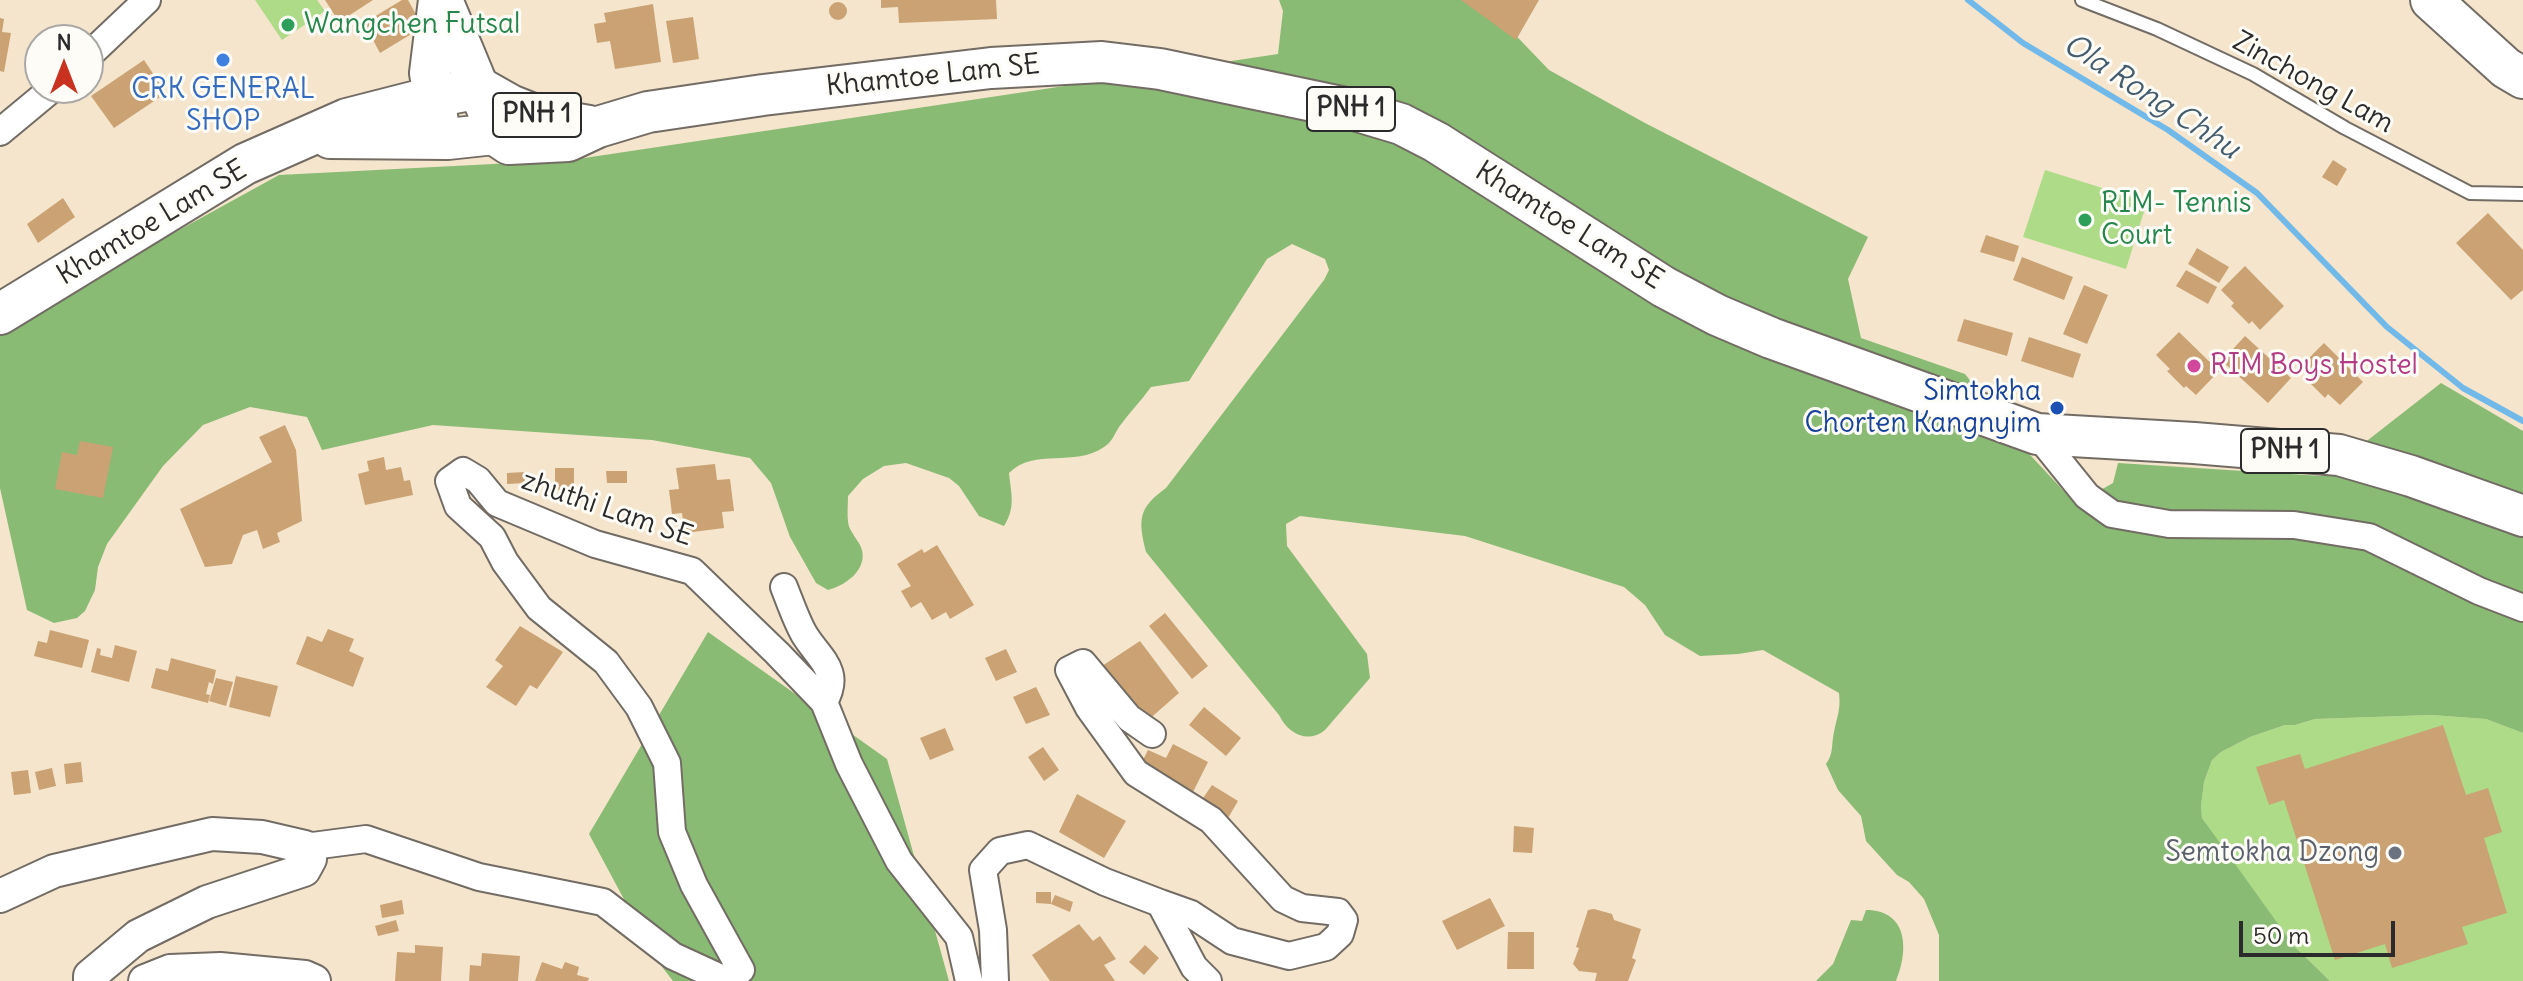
<!DOCTYPE html>
<style>
body{margin:0}
#map{position:relative;width:2523px;height:981px;overflow:hidden;background:#f5e5cd;font-family:Delius,sans-serif}
canvas{display:block}
.north{position:absolute;left:24px;top:24px;width:80px;height:80px;box-sizing:border-box;background:#fdfcf7;border:2px solid #a9a8a5;border-radius:50%;rotate:0deg;font-size:22px;font-weight:700;line-height:32px;text-align:center;color:#2b2b2b}
.north::after{content:'';display:block;margin:auto;width:28px;height:36px;background:#c8321e;clip-path:polygon(50% 0,100% 100%,50% 72%,0 100%)}
.scale{position:absolute;left:2239px;top:921px;width:156px;height:36px;box-sizing:border-box;border:4px solid #2b2b2b;border-top:0;padding-left:10px;font-size:24px;line-height:28px;white-space:nowrap;color:#2b2b2b;-webkit-text-stroke:6px #fdfcf7;paint-order:stroke}
</style>
<div id="map">
<canvas width="2523" height="981"></canvas>
<div class="north">N</div>
<div class="scale">50 m</div>
</div>
<script>
const c = document.querySelector('canvas').getContext('2d');
c.lineJoin = 'round';
function paint(path, color) { c.fillStyle = color; c.fill(path, 'evenodd'); }
function trace(path, color, width, dash) { c.strokeStyle = color; c.lineWidth = width; c.lineCap = dash ? 'butt' : 'round'; c.setLineDash(dash || []); c.stroke(path); }
function label(font, color, halo, rows, align = 'center') {
  c.font = font + ' Delius,sans-serif'; c.lineWidth = 6; c.setLineDash([]); c.textBaseline = 'middle'; c.strokeStyle = halo; c.fillStyle = color; for (const [text, x, y, turn = 0] of rows) {
    c.save(); c.translate(x, y); c.rotate((+turn || 0) * Math.PI / 180); c.textAlign = isNaN(turn) ? turn : align; if (halo) c.strokeText(text, 0, 0); c.fillText(text, 0, 0); c.restore();
  }
}
paint(new Path2D(`
 M255 0H317L325 11 282 40Z
 M2045 170 2147 202 2126 269 2023 237Z
 M2431 715 2486 719 2523 733V981H2330L2294 946 2216 839 2202 818 2201 806 2204 782 2212 760 2221 752 2250 737 2285 725H2295L2315 719Z`), '#addb88');
paint(new Path2D(`
 M1279 0H1499L1501 20 1549 70 1645 123 1868 237 1848 279 1861 338 1965 374 2018 442 2076 504 2113 483 2118 463 2322 476 2441 383 2523 431V733L2486 719 2431 715 2315 719 2295 725H2285L2250 737 2221 752 2212 760 2204 782 2201 806 2202 818 2294 946 2330 981H1939V935L1924 899 1909 882 1897 875 1866 841 1861 816 1838 790 1826 764C1834 753 1831 745 1834 732 1837 716 1841 710 1839 693L1763 650 1738 654 1700 656 1665 635 1645 605 1624 587 1465 536 1300 516 1286 524 1287 546 1367 654 1370 678 1325 730C1308 744 1288 734 1279 715L1146 552C1138 520 1138 508 1166 488L1324 280 1329 270 1325 259 1292 244 1267 259 1189 381 1151 387C1141 401 1129 413 1119 427 1114 435 1112 442 1104 447 1074 468 1035 447 1009 473 1011 494 1016 507 1004 526L979 516 959 486 949 478 906 463 884 466 863 479 848 496C848 505 847 514 848 522 849 532 859 540 862 550 867 571 844 586 828 590L816 583 790 537 771 483 750 458 652 440 433 425 322 450 307 417 250 407 203 425 163 466 107 544 98 567 95 590 85 611 77 618 54 623 27 610 0 488V323L32 311 279 175 571 160 1278 54 1283 11Z
 M708 632 887 759 949 981H673L656 959 589 834Z
 M1866 910C1908 910 1909 950 1896 981H1816L1833 964 1851 920 1862 921Z`), '#8abb74');
trace(new Path2D(`
 M1968 0 2023 43 2168 130 2257 193 2387 327 2463 388 2523 421`), '#71b9e9', 6);
paint(new Path2D(`
 M325 0H373L339 22Z
 M402 0H408L423 27 380 53 364 23Z
 M881 0H996L997 19 899 23 898 7 881 8Z
 M1461 0H1539L1516 40Z
 M829 11a9 9 0 1 1 18 0a9 9 0 1 1-18 0Z
 M653 4 661 62 615 69 610 41 597 43 594 24 606 22 604 13Z
 M693 17 699 59 673 63 666 21Z
 M0 18 4 19 2 32 11 33 4 72 0 71Z
 M144 60 166 93 114 128 91 96Z
 M2333 160 2347 169 2337 186 2322 177Z
 M63 198 75 217 38 243 27 224Z
 M2488 213 2523 250V290L2511 300 2456 243Z
 M1986 235 2019 246 2014 262 1980 252Z
 M2197 248 2229 267 2219 283 2188 264Z
 M2022 257 2073 277 2064 300 2013 280Z
 M2245 266 2284 306 2260 330 2252 321 2249 324 2231 306 2234 303 2221 290Z
 M2186 270 2217 287 2208 304 2176 286Z
 M2084 285 2108 295 2087 344 2063 334Z
 M1964 319 2013 333 2007 356 1957 341Z
 M2179 332 2219 371 2196 395 2186 386 2184 388 2167 371 2170 369 2156 355Z
 M2245 336 2291 378 2268 403 2222 361Z
 M2029 337 2081 354 2073 378 2021 361Z
 M2324 343 2363 382 2340 405 2328 394 2325 398 2306 379 2309 376 2300 367Z
 M285 425 296 450 302 521 277 533 280 542 263 549 257 530 243 535 232 564 205 567 180 509 272 462 259 437Z
 M80 441 113 447 103 498 55 489 62 452 77 455Z
 M384 457 386 470 401 467 404 481 410 480 413 495 365 505 358 474 369 471 367 461Z
 M715 464 717 480 730 479 734 511 722 512 724 528 685 533 682 513 672 514 669 490 679 489 676 468Z
 M555 468H574V489L555 490Z
 M606 471H627V483H607Z
 M525 472V483L507 484V473Z
 M937 545 974 605 950 619 946 612 932 620 921 602 911 608 901 591 911 586 897 564 922 549 924 553Z
 M1165 613 1208 666 1192 679 1149 626Z
 M520 626 563 652 537 689 530 685 516 706 486 687 503 666 495 660Z
 M328 629 354 639 349 651 364 658 353 687 296 664 307 636 322 642Z
 M50 630 89 640 82 668 34 656 38 641 47 643Z
 M1140 641 1179 693 1146 722 1102 666Z
 M115 645 137 651 129 682 91 672 97 648 101 649 100 655 112 658Z
 M1006 649 1017 672 996 681 985 658Z
 M171 658 216 670 213 684 209 682 206 694 210 695 208 703 151 688 156 668 168 671Z
 M236 676 278 686 270 717 229 707Z
 M216 678 233 682 226 706 209 701Z
 M1036 687 1050 715 1026 724 1013 697Z
 M1204 707 1241 738 1226 756 1189 725Z
 M2443 725 2466 795 2488 788 2502 832 2484 838 2507 913 2462 927 2468 944 2392 968 2385 944 2335 960 2284 800 2269 805 2256 767 2300 754 2305 769Z
 M945 728 954 750 930 760 920 738Z
 M1173 744 1208 762 1192 794 1139 768 1148 750 1166 758Z
 M1043 747 1059 770 1044 781 1028 757Z
 M81 762 83 782 66 784 64 764Z
 M52 768 56 786 39 790 35 772Z
 M28 770 31 793 14 795 11 772Z
 M1212 785 1238 801 1228 818 1201 801Z
 M1077 794 1126 821 1104 858 1059 832Z
 M1514 826 1534 828 1532 853 1513 852Z
 M1036 892H1051V904L1055 895 1073 902 1070 912 1051 904 1036 903Z
 M1490 898 1505 926 1457 950 1442 921Z
 M402 900 404 914 382 918 380 905Z
 M1594 909 1612 914 1614 920 1641 929 1632 958 1636 960 1628 981H1595L1597 973 1579 971 1573 964 1579 948 1576 947 1588 910Z
 M396 920 399 931 378 936 375 926Z
 M1079 924 1093 941 1100 936 1116 959 1104 965 1115 981H1050L1032 955Z
 M1508 932H1534V969H1507Z
 M415 945 443 947 441 981H395L397 952 415 953Z
 M1145 945 1159 958 1144 975 1129 962Z
 M482 953 520 956 518 981H469L470 965 481 966Z
 M542 962 562 969 565 962 579 967 577 975 589 978 588 981H535Z`), '#caa273');
const service = new Path2D(`
 M2082 0 2157 29 2253 74 2345 128 2470 193 2523 194`);
const minor = new Path2D(`
 M88 56 147 0
 M0 132 53 88
 M2037 434 2087 496 2112 514 2169 524 2294 525 2369 537 2479 591 2523 608
 M784 587C790 602 796 620 804 634 819 659 842 670 824 702
 M1152 734 1129 718 1083 663 1069 670 1089 708 1136 773 1211 820 1283 899 1302 908 1338 912 1344 920 1340 934 1326 947 1289 956 1232 941 1191 914 1160 903
 M305 847 366 839 479 877 603 902 673 956 723 979 741 970 694 885 672 832 667 763 639 707 606 662 539 608 505 562 492 537 458 506 449 481 463 471 478 480 497 503 595 544 692 571 777 653 824 702 849 764 899 861 959 937 969 981
 M995 981 993 930 983 870 1000 851 1028 845 1105 882 1160 903 1194 967 1208 981`);
const tertiary = new Path2D(`
 M0 896 54 871 212 834 262 837 305 847 310 859 304 870 207 902 138 936 90 976V981
 M145 981 170 971 220 969 305 977 314 981`);
const primary = new Path2D(`
 M442 0 488 111
 M2431 0 2506 68 2523 78
 M438 122 430 73 439 0
 M494 134 509 144 568 141 598 127 648 112 763 95 991 68 1102 62 1160 69 1351 109 1401 124 1436 142 1664 287 1717 315 1771 338 2037 434 2194 443 2339 455 2411 476 2523 516
 M330 138 448 139 494 134
 M0 314 245 164 347 119 433 97 480 88 510 105 543 118 589 126`);
trace(service, '#726c64', 16);
trace(minor, '#726c64', 30);
trace(tertiary, '#726c64', 36);
trace(primary, '#726c64', 44);
trace(service, '#fff', 12);
trace(minor, '#fff', 26);
trace(tertiary, '#fff', 32);
trace(primary, '#fff', 40);
for (const [x, y, r, color] of [
 [288,25,8,"#2e9e5b"],
 [223,60,8,"#3f7fe0"],
 [2085,220,8,"#2e9e5b"],
 [2194,366,8,"#d1479c"],
 [2057,408,8,"#1a4fb4"],
 [2395,853,8,"#6b7280"]
]) { const dot = new Path2D(); dot.arc(x, y, r, 0, 2 * Math.PI); c.fillStyle = color; c.fill(dot); trace(dot, '#fdfcf7', 3); }
for (const [x, y, w] of [
 [1351,109,88],
 [537,115,88],
 [2285,451,88]
]) { const box = new Path2D(); box.roundRect(x - w / 2, y - 22, w, 44, 6); c.fillStyle = '#fdfcf7'; c.fill(box); trace(box, '#2b2b2b', 2); }
label('bold 26px', '#2b2b2b', null, [
 ["PNH 1",1351,109],
 ["PNH 1",537,115],
 ["PNH 1",2285,451]
]);
label('28px', '#27864d', '#fdfcf7', [
 ["Wangchen Futsal",304,25],
 ["RIM- Tennis",2101,204],
 ["Court",2101,236]
], 'left');
label('28px', '#2b2b2b', '#fdfcf7', [
 ["Khamtoe Lam SE",933,76,-6],
 ["Zinchong Lam",2313,83,29],
 ["Khamtoe Lam SE",152,223,-31],
 ["Khamtoe Lam SE",1569,226,32],
 ["zhuthi Lam SE",607,509,19]
]);
label('28px', '#366cbe', '#fdfcf7', [
 ["CRK GENERAL",223,90],
 ["SHOP",223,122]
]);
label('28px', '#b23c85', '#fdfcf7', [
 ["RIM Boys Hostel",2210,366]
], 'left');
label('28px', '#164399', '#fdfcf7', [
 ["Simtokha",2041,392],
 ["Chorten Kangnyim",2041,424]
], 'right');
label('28px', '#5b616d', '#fdfcf7', [
 ["Semtokha Dzong",2379,853]
], 'right');
label('italic 30px', '#445d6e', '#fdfcf7', [
 ["Ola Rong Chhu",2151,97,33]
]);
</script>
